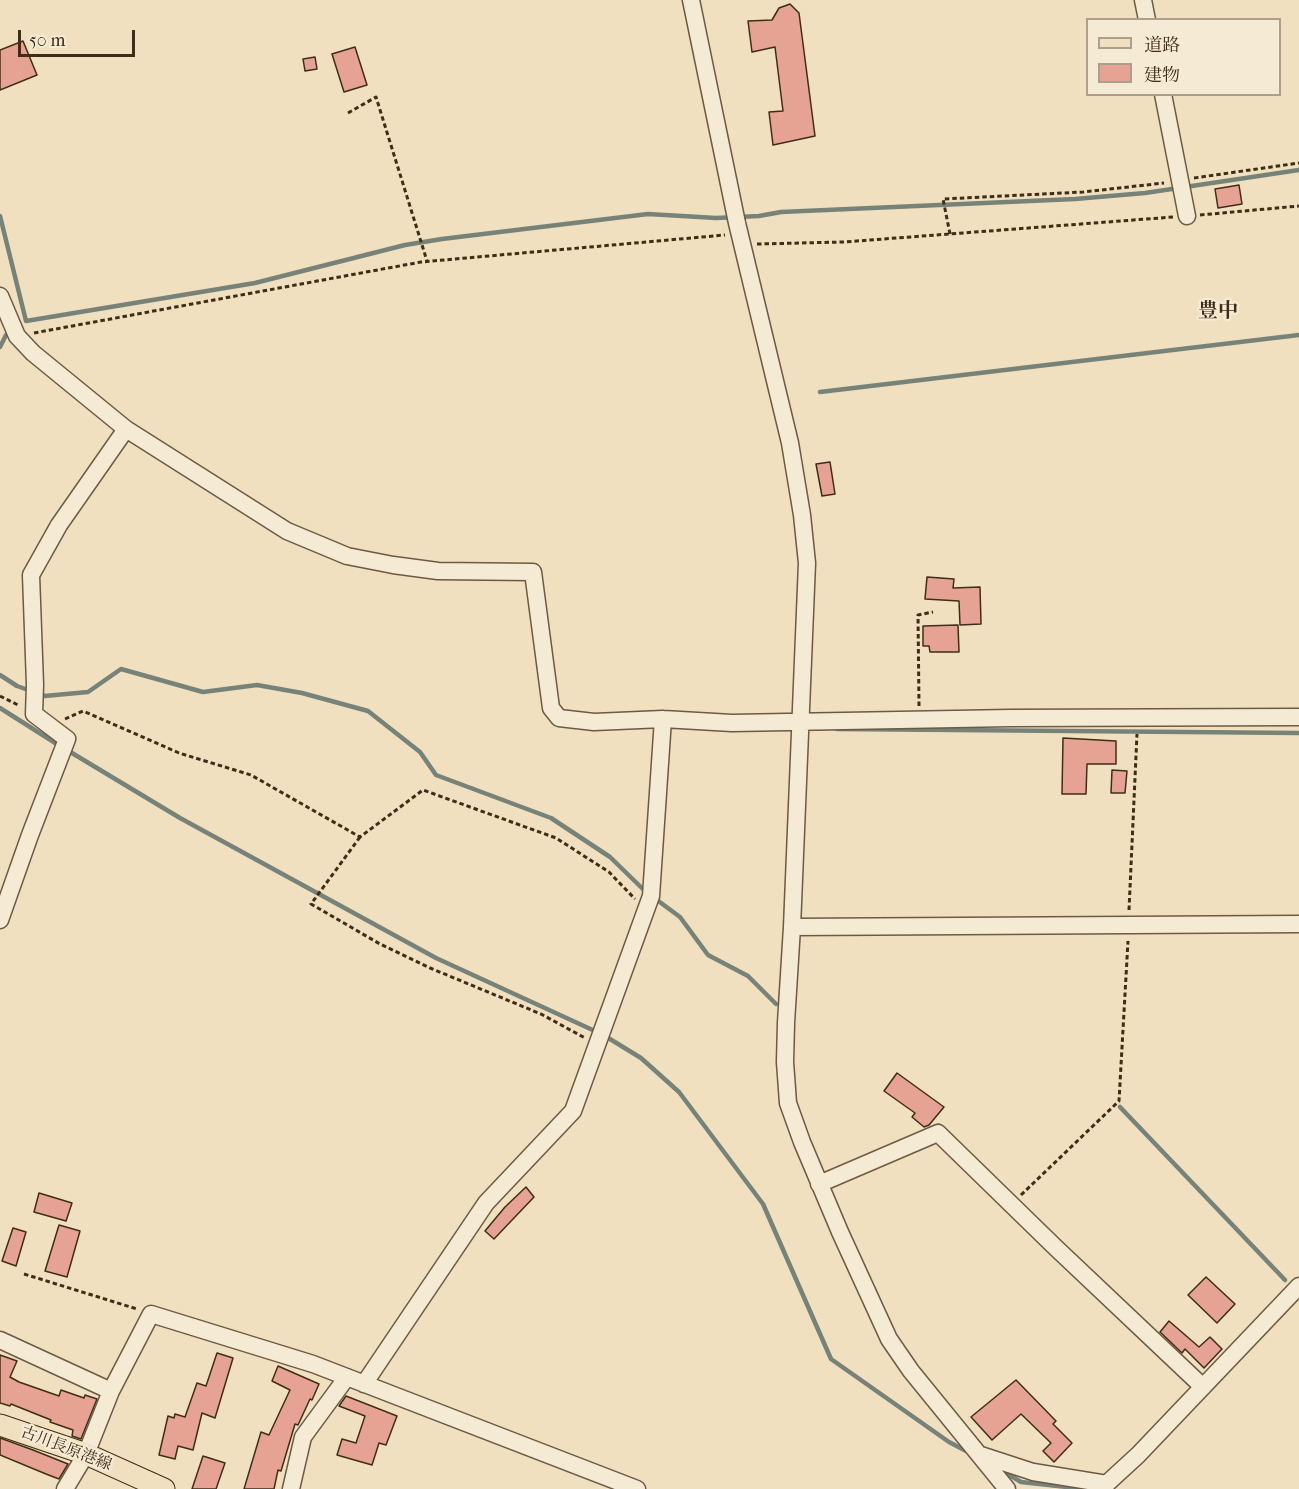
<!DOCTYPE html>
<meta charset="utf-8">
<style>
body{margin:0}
#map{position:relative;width:1299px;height:1489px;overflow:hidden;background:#f0e0bf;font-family:"IM FELL French Canon","Noto Serif JP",serif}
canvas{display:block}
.legend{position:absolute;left:1086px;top:18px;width:195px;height:78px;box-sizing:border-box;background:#f5ebd5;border:2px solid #ad9f89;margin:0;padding:8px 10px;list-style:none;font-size:18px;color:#402d18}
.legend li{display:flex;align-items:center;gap:12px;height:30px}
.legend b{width:30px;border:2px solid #ad9f89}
.scale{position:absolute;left:18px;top:30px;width:117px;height:27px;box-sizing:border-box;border:3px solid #402d18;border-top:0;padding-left:8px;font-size:18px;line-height:21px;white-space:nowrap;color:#402d18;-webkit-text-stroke:4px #f5ebd5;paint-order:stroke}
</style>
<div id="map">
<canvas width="1299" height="1489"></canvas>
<ul class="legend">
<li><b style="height:8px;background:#f0e0bf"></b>道路</li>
<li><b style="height:16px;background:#e6a394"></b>建物</li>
</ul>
<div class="scale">50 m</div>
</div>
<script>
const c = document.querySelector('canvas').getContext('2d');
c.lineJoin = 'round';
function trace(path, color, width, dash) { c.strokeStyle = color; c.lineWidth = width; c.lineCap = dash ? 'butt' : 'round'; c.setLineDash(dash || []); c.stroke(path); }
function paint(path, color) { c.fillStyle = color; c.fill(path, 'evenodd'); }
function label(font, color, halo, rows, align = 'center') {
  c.font = font + ' "IM FELL French Canon","Noto Serif JP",serif'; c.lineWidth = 4.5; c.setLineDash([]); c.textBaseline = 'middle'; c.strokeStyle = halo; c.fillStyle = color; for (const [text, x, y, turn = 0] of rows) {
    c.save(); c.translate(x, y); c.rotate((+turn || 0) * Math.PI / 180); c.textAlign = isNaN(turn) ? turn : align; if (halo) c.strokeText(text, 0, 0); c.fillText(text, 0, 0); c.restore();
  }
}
trace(new Path2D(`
 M0 216 26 321 255 283 405 245 442 239 648 214 716 218 759 216 781 212 1075 199 1145 193 1299 170
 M0 347 6 335
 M820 392 1299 335
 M0 675 17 686 31 691
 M39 694 45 696 88 692 121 669 203 692 257 685 302 693 368 711 420 752 436 775 551 818 610 857 646 892
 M0 708 60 746
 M837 729 1299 733
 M67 750 180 818 436 958 597 1032
 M653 897 680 917 708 955 748 976 776 1004
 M605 1036 641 1058 679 1092 763 1204 831 1359 949 1442 970 1453
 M1120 1107 1285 1280
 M1001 1470 1021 1482 1085 1489`), '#778279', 4.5);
const building = new Path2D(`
 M790 4 799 13 815 136 773 145 769 112 783 111 775 47 752 52 748 21 772 20 779 8Z
 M23 41 37 75 0 90V50Z
 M355 47 367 85 344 92 332 54Z
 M315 57 317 69 305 71 303 59Z
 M1239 185 1242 204 1218 208 1215 189Z
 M830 462 835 494 822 496 816 464Z
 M927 577 954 579 953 588 980 587 981 624 960 625 959 601 925 599Z
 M958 625 959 652H930L929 646H923V626Z
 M1063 738 1116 741V764H1087L1086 794H1062Z
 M1112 770 1127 771 1125 793H1111Z
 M897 1073 944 1107 929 1125 924 1127 912 1117 915 1113 884 1091Z
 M526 1187 534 1197 494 1239 485 1231 505 1207Z
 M39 1193 72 1203 66 1221 34 1212Z
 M59 1225 80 1231 67 1277 45 1271Z
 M13 1228 26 1232 16 1266 2 1261Z
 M1206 1277 1235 1304 1217 1323 1188 1295Z
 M1169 1321 1199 1347 1210 1337 1222 1349 1204 1368 1185 1349 1182 1353 1160 1332Z
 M217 1353 233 1358 215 1418 202 1413 193 1450 178 1446 175 1459 159 1455 168 1416 174 1418 175 1414 185 1417 197 1383 206 1386Z
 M0 1355 17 1361 10 1377 19 1382 59 1396 61 1390 84 1398 85 1395 97 1399 81 1439 72 1436 73 1430 50 1422 51 1420 11 1404 10 1406 0 1403Z
 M278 1366 319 1384 312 1400 310 1399 298 1425 295 1424 281 1471 278 1470 274 1489H244L261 1432 269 1435 290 1390 272 1381Z
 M1016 1380 1056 1421 1053 1424 1072 1443 1054 1462 1043 1451 1051 1443 1021 1414 992 1440 971 1417Z
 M346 1396 397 1416 386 1445 379 1443 372 1465 337 1455 342 1439 356 1443 365 1416 339 1406Z
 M0 1438 33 1450 68 1464 59 1479 46 1474 0 1455Z
 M203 1456 225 1463 216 1489H192Z`);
paint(building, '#e6a394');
trace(building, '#402d18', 1.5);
const minor = new Path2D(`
 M691 0 737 223 790 443 802 515 807 563 792 927 786 1023 785 1062 788 1103 802 1142 840 1232 889 1339 911 1371 1007 1489
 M1143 0 1147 20
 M1163 94 1187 216
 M0 296 17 336 33 353 126 429 287 531 347 556 393 565 438 571 533 572 551 708 559 718 594 722 663 719 732 723 1011 718 1299 717
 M0 920 30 835 67 739 34 714 35 685 31 575 59 525 126 429
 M792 927 1299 924
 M819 1184 938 1133 1055 1247 1203 1387
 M0 1340 111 1391
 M364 1384 486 1203 573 1111 651 896 663 719
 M981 1455 1033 1472 1107 1484
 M65 1489 86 1454 111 1391 151 1314 313 1364 637 1489
 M291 1489 303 1437 347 1377
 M1101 1489 1138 1455 1299 1286`);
const major = new Path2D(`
 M0 1425 86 1454 164 1489`);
trace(minor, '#6c5a42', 19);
trace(major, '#402d18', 23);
trace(new Path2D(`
 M348 113 376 97 427 261
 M1194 178 1299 163
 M1200 215 1299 206
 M950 234 943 199 1083 192 1164 183
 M757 244 844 242 1173 217
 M34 333 421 262 725 235
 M0 696 20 706
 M919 706 918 615 933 612
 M65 719 83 711 179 753 251 775 360 837 423 790 556 838 609 872 635 899
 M360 837 311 904 380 944 430 968 541 1014 585 1038
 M1129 910 1137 734
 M1021 1195 1119 1101 1128 941
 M24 1274 137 1309`), '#402d18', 3, [4.5, 3]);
trace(minor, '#f5ebd5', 16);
trace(major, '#f0e0bf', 21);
label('16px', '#402d18', '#f5ebd5', [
 ["古川長原港線",66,1449,21]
]);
label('bold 20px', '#402d18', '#f5ebd5', [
 ["豊中",1218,312]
]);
</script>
